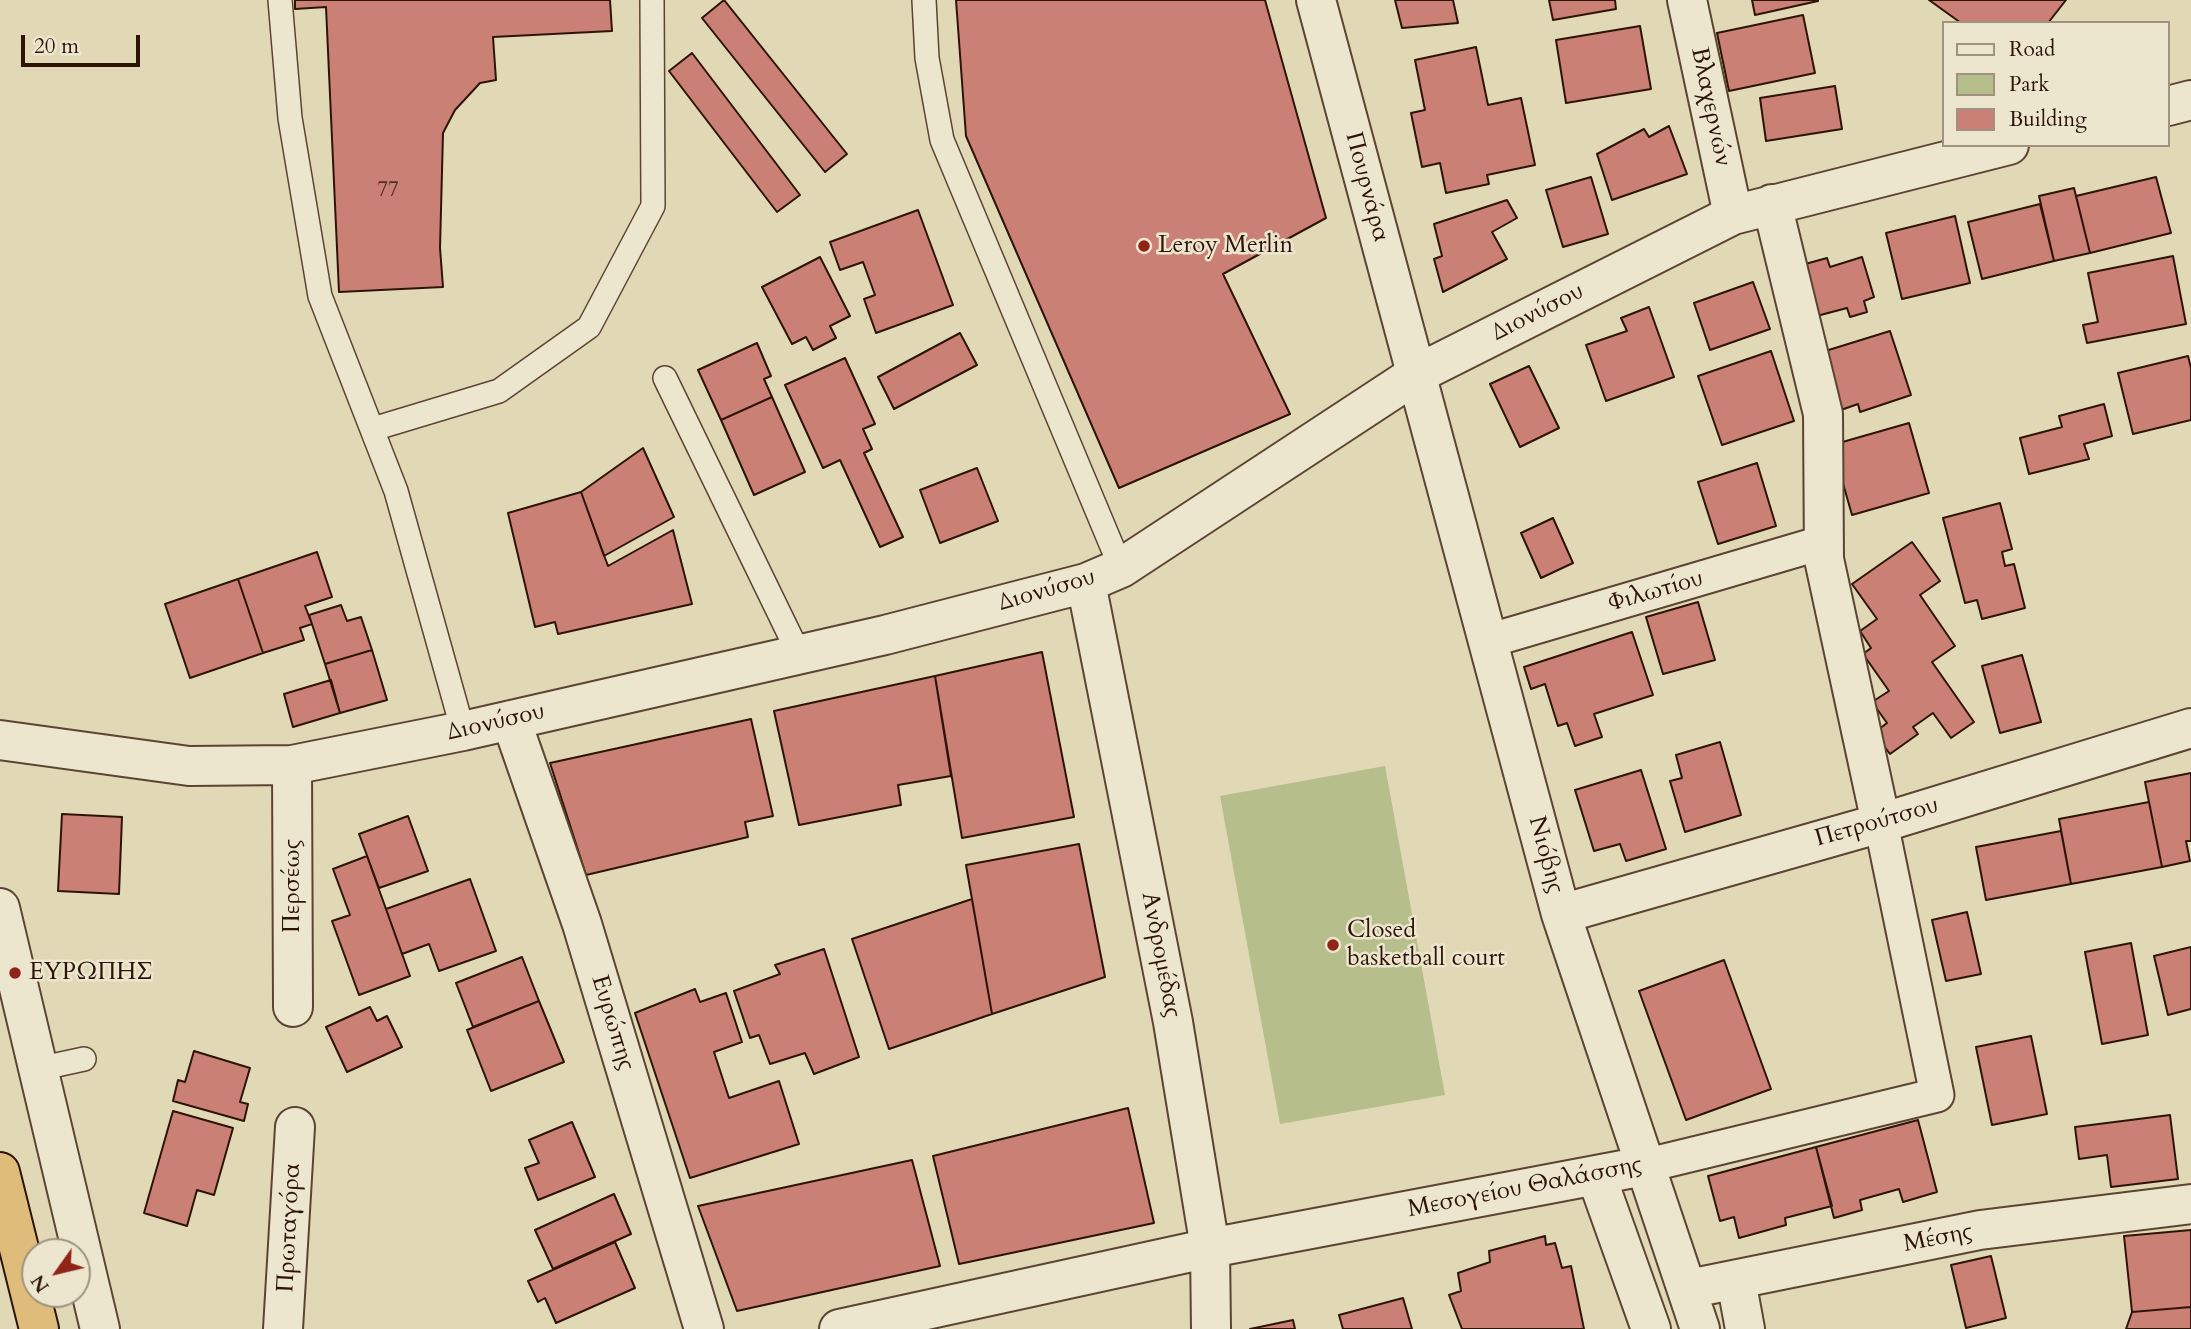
<!DOCTYPE html>
<meta charset="utf-8">
<style>
body{margin:0}
#map{position:relative;width:2191px;height:1329px;overflow:hidden;background:#e1d8b5;font-family:Cardo,serif}
canvas{display:block}
.legend{position:absolute;left:1942px;top:21px;width:228px;height:126px;box-sizing:border-box;background:#ece6cf;border:2px solid #a0927f;margin:0;padding:9px 12px;list-style:none;font-size:21px;color:#2e1407}
.legend li{display:flex;align-items:center;gap:14px;height:35px}
.legend b{width:35px;border:2px solid #a0927f}
.north{position:absolute;left:21px;top:1238px;width:70px;height:70px;box-sizing:border-box;background:#ece6cf;border:2px solid #a0927f;border-radius:50%;rotate:236deg;font-size:19px;font-weight:700;line-height:28px;text-align:center;color:#2e1407}
.north::after{content:'';display:block;margin:auto;width:24px;height:32px;background:#8f2418;clip-path:polygon(50% 0,100% 100%,50% 72%,0 100%)}
.scale{position:absolute;left:21px;top:35px;width:119px;height:32px;box-sizing:border-box;border:4px solid #2e1407;border-top:0;padding-left:9px;font-size:21px;line-height:24px;white-space:nowrap;color:#2e1407;-webkit-text-stroke:5px #ece6cf;paint-order:stroke}
</style>
<div id="map">
<canvas width="2191" height="1329"></canvas>
<ul class="legend">
<li><b style="height:9px;background:#ece6cf"></b>Road</li>
<li><b style="height:19px;background:#b6be8b"></b>Park</li>
<li><b style="height:19px;background:#ca8075"></b>Building</li>
</ul>
<div class="north">N</div>
<div class="scale">20 m</div>
</div>
<script>
const c = document.querySelector('canvas').getContext('2d');
c.lineJoin = 'round';
function paint(path, color) { c.fillStyle = color; c.fill(path, 'evenodd'); }
function trace(path, color, width, dash) { c.strokeStyle = color; c.lineWidth = width; c.lineCap = dash ? 'butt' : 'round'; c.setLineDash(dash || []); c.stroke(path); }
function label(font, color, halo, rows, align = 'center') {
  c.font = font + ' Cardo,serif'; c.lineWidth = 5; c.setLineDash([]); c.textBaseline = 'middle'; c.strokeStyle = halo; c.fillStyle = color; for (const [text, x, y, turn = 0] of rows) {
    c.save(); c.translate(x, y); c.rotate((+turn || 0) * Math.PI / 180); c.textAlign = isNaN(turn) ? turn : align; if (halo) c.strokeText(text, 0, 0); c.fillText(text, 0, 0); c.restore();
  }
}
paint(new Path2D(`
 M1385 766 1445 1095 1280 1124 1220 796Z`), '#b6be8b');
const building = new Path2D(`
 M295 0H610L612 31 493 37 496 80 480 83 455 110 443 133 440 248 443 287 339 292 326 7 295 9Z
 M724 0 847 154 825 172 702 18Z
 M956 0H1265L1326 218 1223 274 1290 414 1119 488 966 136Z
 M1395 0H1453L1458 23 1402 28Z
 M1549 0H1615L1616 9 1553 20Z
 M1752 0H1818V1L1755 15Z
 M1929 0H2066L2048 23H1961Z
 M1803 15 1815 73 1729 91 1717 33Z
 M1640 26 1651 89 1566 103 1556 40Z
 M1476 47 1488 105 1521 98 1535 165 1487 175 1489 184 1446 193 1440 163 1422 167 1411 113 1425 110 1415 60Z
 M692 53 800 195 777 212 669 71Z
 M1835 86 1842 129 1766 141 1760 98Z
 M1669 126 1687 174 1612 200 1597 154 1644 129 1649 137Z
 M1591 177 1608 234 1563 247 1546 190Z
 M2156 177 2171 233 2090 253 2076 196Z
 M2074 188 2090 253 2054 261 2039 196Z
 M1507 200 1517 218 1492 232 1507 259 1443 292 1434 259 1442 256 1434 224Z
 M2040 204 2054 261 1982 279 1968 222Z
 M918 210 953 305 876 333 864 299 875 295 863 262 840 270 830 242Z
 M1955 216 1970 283 1902 299 1886 233Z
 M2173 256 2186 324 2087 343 2083 325 2098 322 2088 273Z
 M820 257 850 316 830 326 836 338 813 350 806 337 792 344 762 287Z
 M1862 257 1874 297 1864 301 1867 312 1850 317 1847 308 1813 317 1798 266 1827 258 1830 267Z
 M1753 282 1770 329 1710 350 1694 303Z
 M1649 307 1674 377 1606 401 1586 345 1627 331 1621 318Z
 M1890 331 1911 395 1860 412 1858 404 1838 411 1819 353Z
 M960 333 977 365 894 409 878 377Z
 M757 343 771 376 764 379 772 397 721 420 698 370Z
 M1771 351 1794 421 1722 445 1698 376Z
 M2188 356 2191 368V420L2133 434 2118 373Z
 M845 358 875 424 863 429 872 449 864 453 903 537 880 547 840 460 823 468 785 385Z
 M1529 366 1559 428 1520 447 1490 384Z
 M772 397 805 472 754 495 721 420Z
 M2104 404 2112 436 2084 444 2089 459 2029 474 2020 438 2062 427 2059 416Z
 M1909 423 1929 493 1852 515 1832 445Z
 M643 448 674 517 604 556 581 492Z
 M1757 463 1776 526 1718 544 1698 482Z
 M977 468 998 521 940 543 920 490Z
 M581 492 608 566 673 530 692 604 558 634 555 622 535 627 508 513Z
 M2000 503 2012 549 2002 552 2005 566 2014 564 2025 608 1982 619 1977 600 1965 603 1943 518Z
 M1553 518 1573 563 1541 578 1521 533Z
 M1912 542 1940 581 1920 595 1955 646 1932 662 1974 722 1951 738 1933 713 1913 727 1918 734 1890 754 1874 733 1887 723 1872 702 1889 691 1863 654 1871 648 1860 631 1877 619 1852 584Z
 M317 552 332 597 305 606 312 624 300 628 304 640 263 653 238 579Z
 M238 579 263 653 190 678 165 604Z
 M1698 602 1715 660 1663 674 1646 617Z
 M341 605 347 621 361 617 372 650 325 664 309 615Z
 M1632 632 1653 695 1594 714 1602 737 1575 746 1567 723 1558 726 1545 684 1531 689 1524 667Z
 M372 650 387 700 340 713 325 664Z
 M1042 652 1074 817 962 838 935 676Z
 M2022 655 2041 722 2000 733 1982 666Z
 M935 676 951 776 898 785 901 805 799 825 774 711Z
 M331 680 340 713 293 727 284 694Z
 M751 719 773 816 745 822 748 837 586 875 550 763Z
 M1720 742 1741 815 1685 832 1670 781 1682 778 1676 755Z
 M1641 770 1666 849 1626 861 1620 844 1594 851 1575 790Z
 M2191 773V841H2186L2190 861 2162 867 2145 782Z
 M2149 802 2162 867 2071 884 2059 819Z
 M62 814 122 817 119 894 58 891Z
 M408 816 428 871 379 888 359 834Z
 M2061 831 2071 884 1986 900 1976 847Z
 M1079 844 1105 977 992 1014 966 865Z
 M367 856 410 976 359 995 332 921 350 915 333 869Z
 M470 879 496 951 439 971 429 944 402 954 386 909Z
 M972 899 992 1014 889 1049 852 939Z
 M1967 912 1981 974 1946 981 1932 920Z
 M2131 943 2148 1035 2102 1044 2085 952Z
 M2191 947V1009L2168 1015 2154 956Z
 M824 949 859 1057 814 1074 805 1053 770 1064 759 1035 750 1038 734 991 780 974 775 965Z
 M522 957 539 1001 473 1027 456 983Z
 M1724 960 1771 1089 1686 1120 1639 991Z
 M695 989 700 1002 726 993 742 1042 714 1052 729 1098 779 1081 799 1144 690 1178 635 1013Z
 M539 1001 564 1062 491 1091 467 1030Z
 M370 1007 377 1021 387 1016 402 1047 347 1072 326 1027Z
 M2031 1036 2047 1114 1992 1125 1976 1047Z
 M194 1051 250 1068 240 1102 248 1104 244 1121 173 1101 178 1080 185 1082Z
 M1128 1108 1154 1223 959 1264 933 1156Z
 M173 1111 233 1128 214 1195 197 1190 187 1226 144 1213Z
 M2170 1115 2178 1179 2111 1187 2107 1155 2079 1159 2075 1127Z
 M1918 1120 1937 1192 1903 1202 1899 1189 1860 1200 1862 1210 1834 1218 1816 1147Z
 M572 1122 595 1177 538 1200 525 1168 539 1163 529 1140Z
 M1816 1147 1832 1206 1785 1218 1786 1225 1739 1238 1734 1217 1720 1221 1708 1176Z
 M912 1160 940 1266 737 1311 698 1206Z
 M614 1194 631 1234 553 1269 535 1230Z
 M2191 1230V1307L2132 1312 2124 1236Z
 M1545 1236 1546 1245 1555 1243 1562 1268 1571 1266 1584 1329H1462L1449 1295 1461 1291 1458 1273 1490 1262 1489 1251Z
 M615 1242 635 1288 556 1323 545 1298 538 1302 528 1281Z
 M1991 1256 2006 1318 1966 1328 1951 1265Z
 M1403 1298 1412 1329H1343L1339 1315Z
 M2191 1307V1329H2126L2132 1312Z
 M1293 1320 1295 1329H1250Z`);
paint(building, '#ca8075');
trace(building, '#2e1407', 2);
const service = new Path2D(`
 M280 0 290 118 320 296 396 491 463 731
 M924 0 927 58 942 140 1121 568
 M665 378 799 654
 M373 429 499 391 589 327 653 206 652 0
 M38 1069 84 1059`);
const pedestrian = new Path2D(`
 M1488 641 1824 542
 M1644 1166 1937 1095 1881 823`);
const minor = new Path2D(`
 M1316 0 1561 914 1700 1329
 M1687 0 1733 215
 M2168 106 2191 100
 M1772 204 1823 414 1824 559 1881 823
 M1086 583 1173 1022 1210 1248 1211 1329
 M511 720 582 924 704 1329
 M0 740 189 766 292 765 463 731 885 635 1086 583 1121 568 1415 375 1733 215 2009 145
 M292 765 293 1007
 M1561 914 1881 823 2191 728
 M1596 1175 1651 1329
 M1736 1280 1745 1329
 M1688 1289 1980 1230 2191 1204
 M283 1329 295 1127
 M839 1329 1210 1248 1644 1166`);
const tertiary = new Path2D(`
 M0 908 100 1329`);
const motorway = new Path2D(`
 M0 1172 39 1329`);
trace(service, '#5b4532', 26);
trace(pedestrian, '#5b4532', 37);
trace(minor, '#5b4532', 42);
trace(tertiary, '#5b4532', 42);
trace(motorway, '#2e1407', 42);
trace(service, '#ece6cf', 23);
trace(pedestrian, '#ece6cf', 33);
trace(minor, '#ece6cf', 38);
trace(tertiary, '#ece6cf', 38);
trace(motorway, '#e0bc7a', 38);
for (const [x, y, r, color] of [
 [1144,246,7,"#8f2418"],
 [1333,945,7,"#8f2418"],
 [15,973,7,"#8f2418"]
]) { const dot = new Path2D(); dot.arc(x, y, r, 0, 2 * Math.PI); c.fillStyle = color; c.fill(dot); trace(dot, '#ece6cf', 2.5); }
label('21px', '#552f22', null, [
 ["77",388,191]
]);
label('24px', '#2e1407', '#ece6cf', [
 ["Βλαχερνών",1710,107,78],
 ["Πουρνάρα",1366,187,75],
 ["Διονύσου",1538,313,-27],
 ["Διονύσου",1047,591,-16],
 ["Φιλωτίου",1656,592,-16],
 ["Διονύσου",496,723,-13],
 ["Πετρούτσου",1877,823,-16],
 ["Νιόβης",1545,855,75],
 ["Περσέως",293,886,-90],
 ["Ανδρομέδας",1160,955,79],
 ["Ευρώπης",612,1023,73],
 ["Μεσογείου Θαλάσσης",1525,1188,-11],
 ["Πρωταγόρα",290,1228,-87],
 ["Μέσης",1938,1239,-11]
]);
label('24px', '#2e1407', '#ece6cf', [
 ["Leroy Merlin",1158,246],
 ["Closed",1347,931],
 ["basketball court",1347,959],
 ["ΕΥΡΩΠΗΣ",29,973]
], 'left');
</script>
